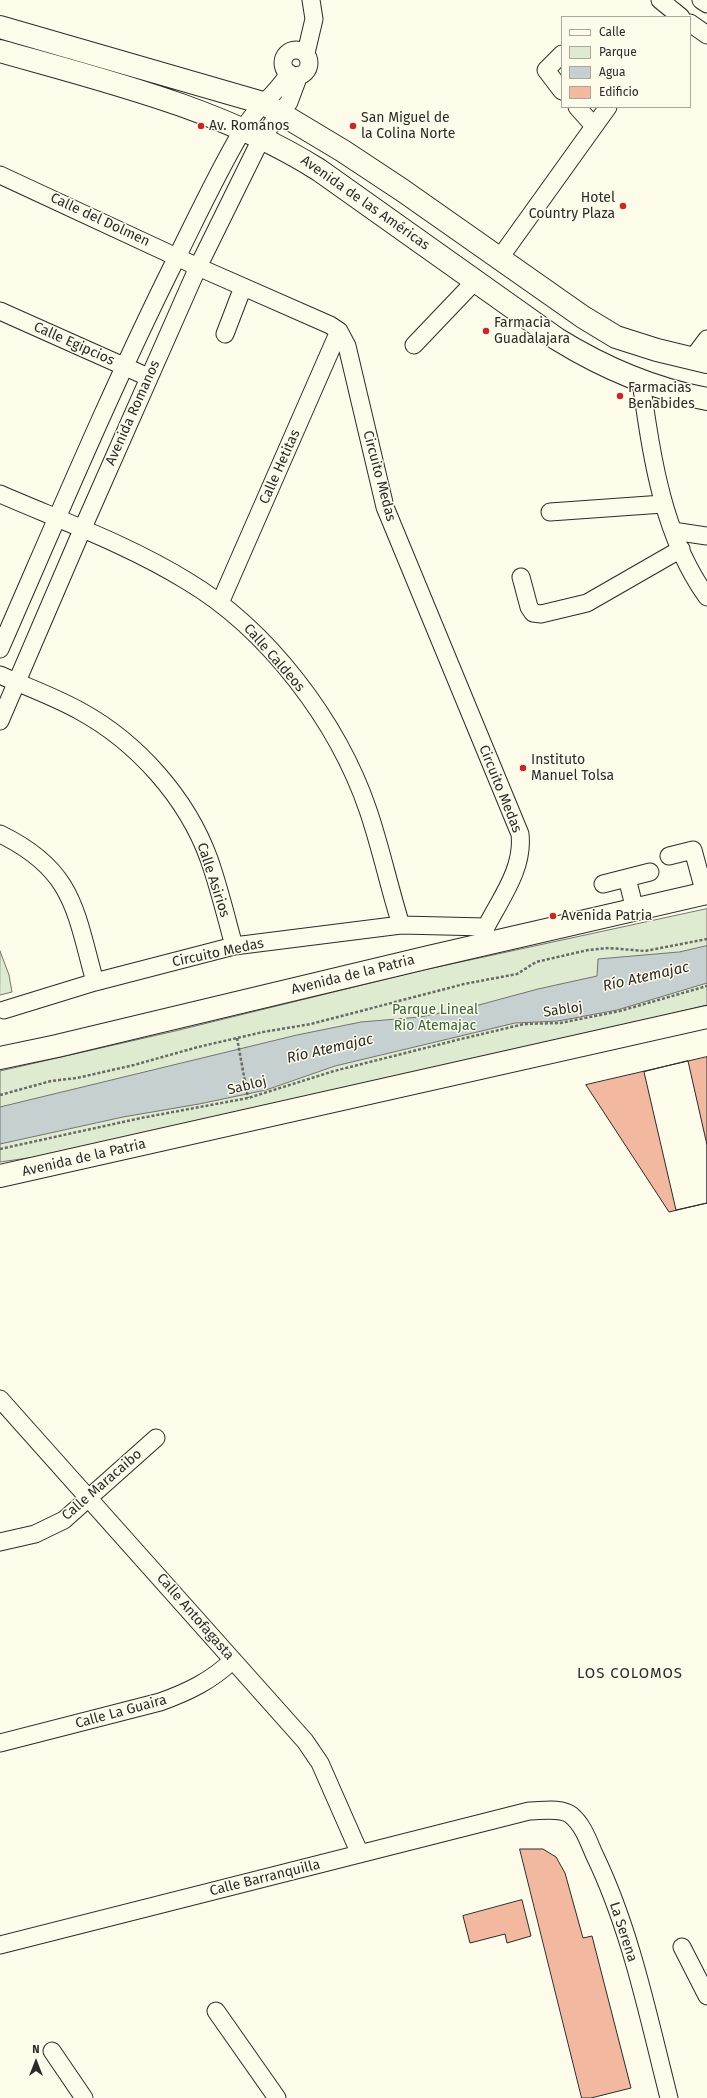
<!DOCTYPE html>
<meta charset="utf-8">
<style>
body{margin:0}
#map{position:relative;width:707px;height:2098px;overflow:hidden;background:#fdfbea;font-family:"Fira Sans",sans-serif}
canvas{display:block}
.legend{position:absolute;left:561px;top:16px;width:130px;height:92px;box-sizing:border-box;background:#fdfbea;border:1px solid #a9a89e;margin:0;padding:5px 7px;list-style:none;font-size:12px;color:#2b2b2b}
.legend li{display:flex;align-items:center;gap:8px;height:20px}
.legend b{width:20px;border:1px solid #a9a89e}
.north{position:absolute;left:16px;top:2042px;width:40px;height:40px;-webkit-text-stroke:3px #fdfbea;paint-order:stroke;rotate:0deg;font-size:11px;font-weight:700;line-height:16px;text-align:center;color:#2b2b2b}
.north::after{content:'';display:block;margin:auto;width:14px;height:18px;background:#2b2b2b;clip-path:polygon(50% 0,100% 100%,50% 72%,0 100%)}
</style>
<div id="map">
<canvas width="707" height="2098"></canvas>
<ul class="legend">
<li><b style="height:5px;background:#fdfbea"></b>Calle</li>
<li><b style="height:11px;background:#deebd1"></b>Parque</li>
<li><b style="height:11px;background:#c7d0d0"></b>Agua</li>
<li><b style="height:11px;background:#f2b8a0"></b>Edificio</li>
</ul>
<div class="north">N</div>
</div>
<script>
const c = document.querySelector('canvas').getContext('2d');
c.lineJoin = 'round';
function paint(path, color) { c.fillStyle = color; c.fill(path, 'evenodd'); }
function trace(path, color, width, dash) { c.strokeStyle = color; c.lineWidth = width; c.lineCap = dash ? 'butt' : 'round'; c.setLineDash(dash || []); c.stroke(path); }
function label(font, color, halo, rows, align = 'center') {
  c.font = font + ' "Fira Sans",sans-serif'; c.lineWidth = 3; c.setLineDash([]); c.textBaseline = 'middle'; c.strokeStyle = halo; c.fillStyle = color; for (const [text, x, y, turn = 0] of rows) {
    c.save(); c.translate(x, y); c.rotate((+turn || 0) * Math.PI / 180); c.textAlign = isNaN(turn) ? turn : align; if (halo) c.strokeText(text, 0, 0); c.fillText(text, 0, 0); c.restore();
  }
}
const green = new Path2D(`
 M707 909V1005L562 1040 35 1157 0 1162V1071L175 1031 419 971Z
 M0 951 9 975 12 992 0 995Z`);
paint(green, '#deebd1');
trace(green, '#74746e', 1);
const water = new Path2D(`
 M707 946V983L617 1010 558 1021 515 1023 335 1066 266 1090 199 1104 123 1117 0 1144V1107L297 1035 361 1022 420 1017 475 1006 538 989 597 976 598 959 679 952Z`);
paint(water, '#c7d0d0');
trace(water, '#74746e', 1);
const building = new Path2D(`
 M707 1057V1203L669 1212 586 1085Z
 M688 1061 707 1145V1203L676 1210 644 1072Z
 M520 1849H543L556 1857 565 1873 583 1938 592 1936 631 2088 591 2098H582Z
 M522 1900 531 1936 507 1943 505 1934 470 1943 463 1916Z`);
paint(building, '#f2b8a0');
trace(building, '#2b2b2b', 1);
const minor = new Path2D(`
 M660 0 681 17
 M701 0 707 4
 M690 23 707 35
 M283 63a13 13 0 1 1 26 0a13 13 0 1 1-26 0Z
 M306 53 314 19 311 0
 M562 54 546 70 562 91
 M577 107 594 126
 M0 175 198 267 330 325 339 331 347 346 385 507 520 834C524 868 501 898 486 927
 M499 259 608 107
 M0 311 148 377
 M225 334 243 287
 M414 345 476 280
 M692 359 707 339
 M641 382C652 457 662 534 707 597
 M0 494C62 521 129 545 187 581 268 629 338 722 368 810 381 848 389 887 401 925
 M550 512 663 504
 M673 531 707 536
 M521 577 529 607 533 613 541 614 587 603 681 549
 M220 603 339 331
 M0 649C56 521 110 392 172 267 195 221 216 175 242 131 254 109 276 95 289 73
 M0 675C27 687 55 697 80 711 137 742 187 798 209 859 219 887 226 917 234 946
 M0 721 82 530 198 267 262 137 289 102 299 75
 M0 834C74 870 75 910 95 982
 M669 856 693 850 705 894
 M627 878 635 910
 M603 884 650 872
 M4 1010 95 982 234 946 401 925 486 927
 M0 1399 305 1741 320 1763 360 1854
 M0 1542 35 1534 64 1520 156 1438
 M0 1743 160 1702C188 1692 211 1681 233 1660
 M0 1945 529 1811C541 1811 561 1807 571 1815 583 1825 588 1840 594 1854 631 1930 648 2016 669 2098
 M682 1947 707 1996
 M216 2011 277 2098
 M52 2051 84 2098`);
const major = new Path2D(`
 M0 27 263 103 343 151 402 190 583 317 616 337 657 350 707 362
 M0 51C110 82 222 109 319 170L557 339C604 368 653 389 707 399
 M0 1058 57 1046 429 957 707 893
 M0 1176 707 1017`);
trace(minor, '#2b2b2b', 19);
trace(major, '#2b2b2b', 24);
trace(new Path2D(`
 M237 1038 248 1098
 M0 1095 51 1081 77 1078 134 1065 198 1047 263 1032 311 1024 464 984 517 974 536 962 588 950 609 948 645 951 707 939
 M0 1149 141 1118 248 1098 334 1071 461 1039 524 1024 560 1023 620 1011 707 986`), '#6a6964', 2.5, [3, 2]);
trace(minor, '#fdfbea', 17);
trace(major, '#fdfbea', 22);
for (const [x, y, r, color] of [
 [201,126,4,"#c62828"],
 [353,126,4,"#c62828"],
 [623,206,4,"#c62828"],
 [486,331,4,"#c62828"],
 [620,396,4,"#c62828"],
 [523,768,4,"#c62828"],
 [553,916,4,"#c62828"]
]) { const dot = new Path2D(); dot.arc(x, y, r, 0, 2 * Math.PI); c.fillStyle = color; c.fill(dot); trace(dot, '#fdfbea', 1.5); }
label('14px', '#2b2b2b', '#fdfbea', [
 ["San Miguel de",361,118],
 ["la Colina Norte",361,134],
 ["Av. Romanos",209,126],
 ["Hotel",615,198,"right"],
 ["Country Plaza",615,214,"right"],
 ["Farmacia",494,323],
 ["Guadalajara",494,339],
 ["Farmacias",628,388],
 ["Benabides",628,404],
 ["Instituto",531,760],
 ["Manuel Tolsa",531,776],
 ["Avenida Patria",561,916]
], 'left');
label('14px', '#2b2b2b', '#fdfbea', [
 ["Avenida de las Américas",365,203,35],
 ["Calle del Dolmen",100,220,25],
 ["Calle Egipcios",74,344,24],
 ["Avenida Romanos",133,413,-66],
 ["Calle Hetitas",280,467,-66],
 ["Circuito Medas",379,476,75],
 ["Calle Caldeos",274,658,49],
 ["Circuito Medas",500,789,68],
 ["Calle Asirios",213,880,72],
 ["Circuito Medas",218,953,-12],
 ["Avenida de la Patria",353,975,-14],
 ["Sabloj",563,1010,-8],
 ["Sabloj",247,1086,-14],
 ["Avenida de la Patria",84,1158,-13],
 ["Calle Maracaibo",102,1485,-41],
 ["Calle Antofagasta",195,1617,49],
 ["Calle La Guaira",121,1712,-15],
 ["Calle Barranquilla",265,1878,-14],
 ["La Serena",623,1932,72]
]);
label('14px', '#34623c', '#fdfbea', [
 ["Parque Lineal",435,1010],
 ["Rio Atemajac",435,1026]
]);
label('italic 15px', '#2b2b2b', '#fdfbea', [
 ["Río Atemajac",646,977,-13],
 ["Río Atemajac",330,1049,-13]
]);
c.letterSpacing = '1px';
label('15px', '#2b2b2b', '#fdfbea', [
 ["LOS COLOMOS",630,1674]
]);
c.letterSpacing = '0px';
</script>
